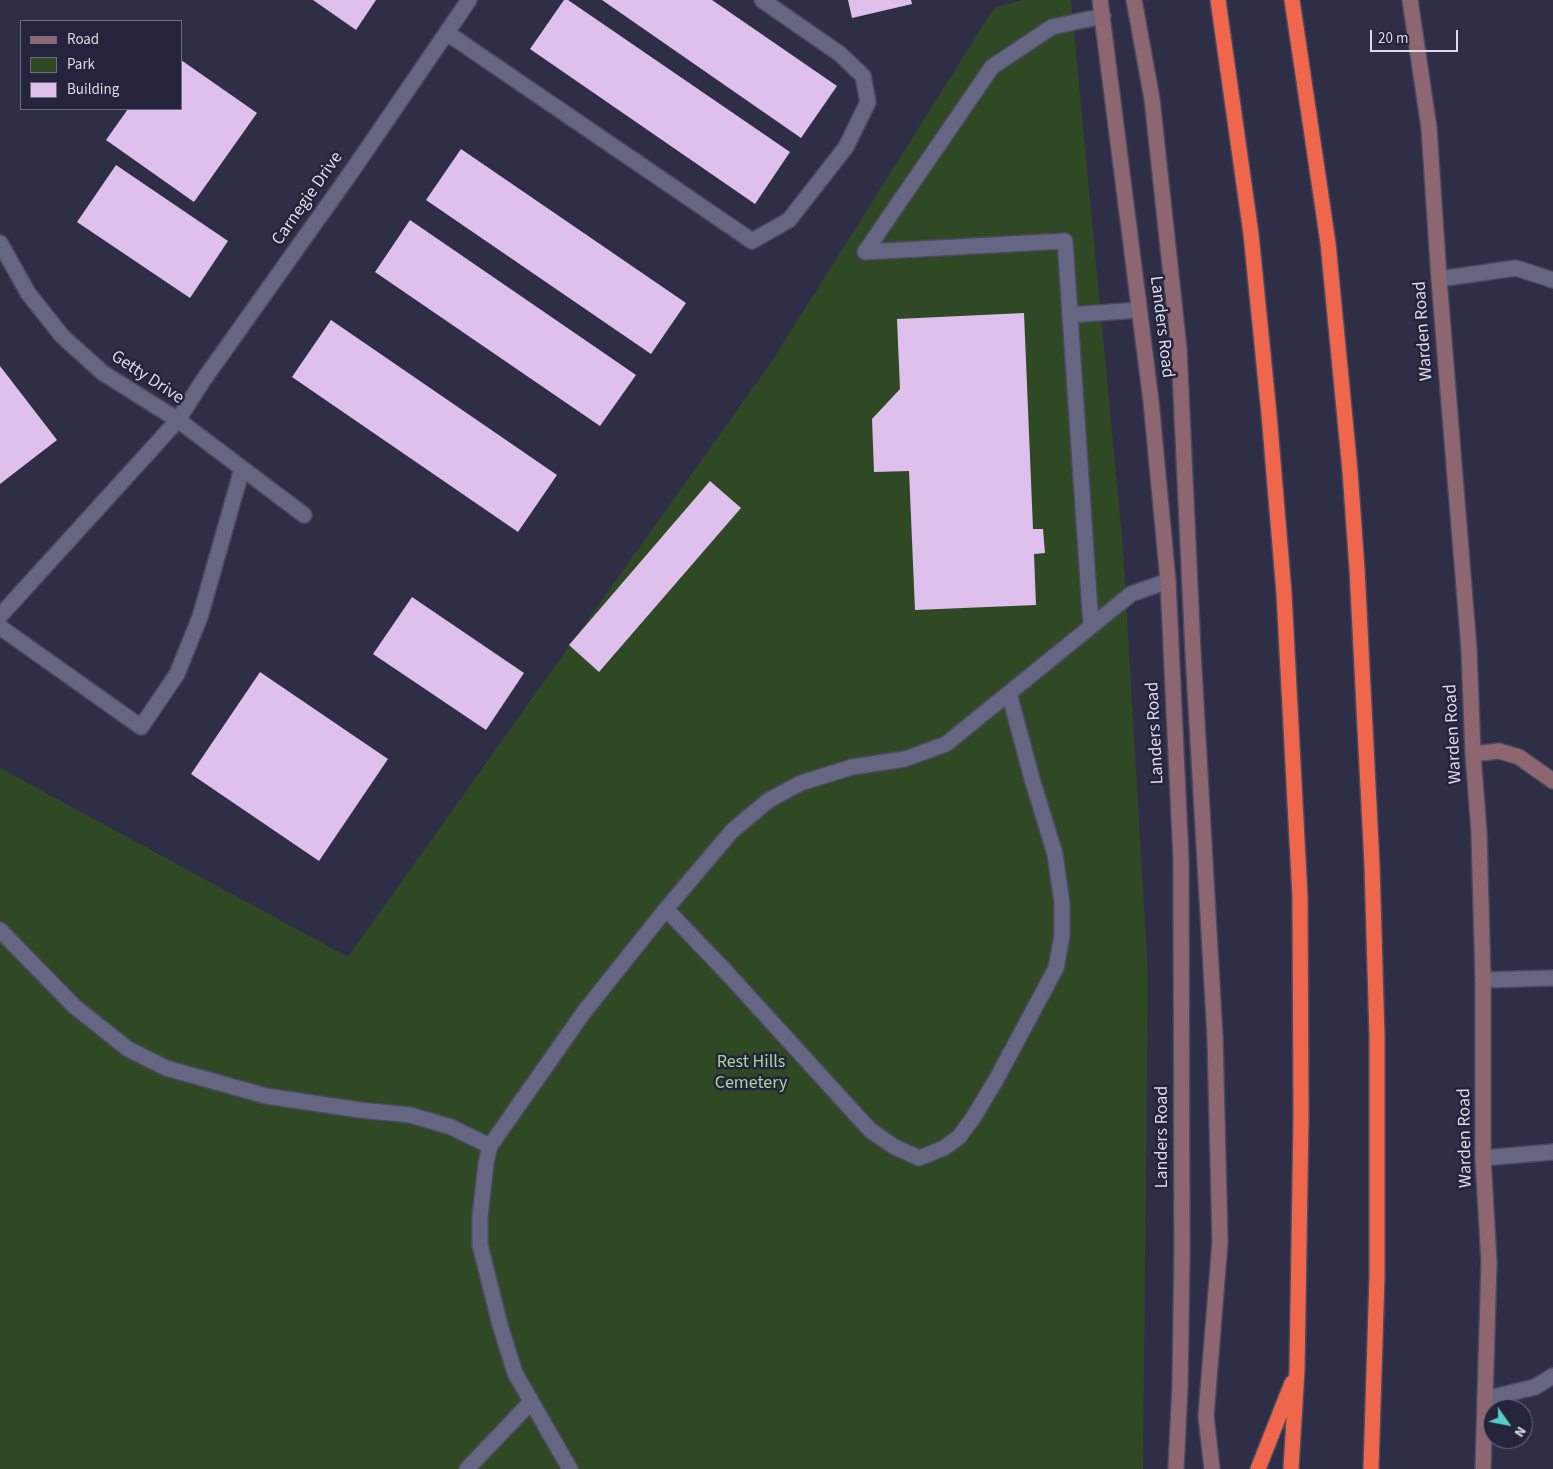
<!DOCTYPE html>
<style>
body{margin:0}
#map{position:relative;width:1553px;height:1469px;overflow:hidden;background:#2e2e47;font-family:"Source Sans 3",sans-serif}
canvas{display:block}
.legend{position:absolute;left:20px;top:20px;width:162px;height:90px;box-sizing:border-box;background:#24243c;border:1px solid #6d6d82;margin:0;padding:6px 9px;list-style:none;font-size:15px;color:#dadbeb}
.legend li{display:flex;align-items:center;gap:10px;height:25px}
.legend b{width:25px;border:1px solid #6d6d82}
.north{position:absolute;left:1483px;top:1399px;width:50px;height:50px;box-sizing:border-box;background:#24243c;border:1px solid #6d6d82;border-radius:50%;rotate:123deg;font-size:14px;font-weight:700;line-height:20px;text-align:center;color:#dadbeb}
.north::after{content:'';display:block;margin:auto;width:18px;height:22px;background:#54cdc7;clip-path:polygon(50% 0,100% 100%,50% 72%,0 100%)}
.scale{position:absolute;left:1370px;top:30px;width:88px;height:22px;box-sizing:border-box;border:2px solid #dadbeb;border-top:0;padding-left:6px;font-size:15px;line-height:18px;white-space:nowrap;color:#dadbeb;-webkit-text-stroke:4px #24243c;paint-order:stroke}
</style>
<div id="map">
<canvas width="1553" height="1469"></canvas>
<ul class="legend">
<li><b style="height:6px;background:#8e6672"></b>Road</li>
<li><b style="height:14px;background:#2f4924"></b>Park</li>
<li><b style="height:14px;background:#dfc0ec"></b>Building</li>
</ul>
<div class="north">N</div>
<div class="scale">20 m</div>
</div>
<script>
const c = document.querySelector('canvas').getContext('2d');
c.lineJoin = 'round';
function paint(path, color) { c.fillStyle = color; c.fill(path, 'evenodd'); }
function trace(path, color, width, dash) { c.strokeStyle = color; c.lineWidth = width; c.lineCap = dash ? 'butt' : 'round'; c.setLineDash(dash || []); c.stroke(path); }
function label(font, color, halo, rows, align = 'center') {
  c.font = font + ' "Source Sans 3",sans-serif'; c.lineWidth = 5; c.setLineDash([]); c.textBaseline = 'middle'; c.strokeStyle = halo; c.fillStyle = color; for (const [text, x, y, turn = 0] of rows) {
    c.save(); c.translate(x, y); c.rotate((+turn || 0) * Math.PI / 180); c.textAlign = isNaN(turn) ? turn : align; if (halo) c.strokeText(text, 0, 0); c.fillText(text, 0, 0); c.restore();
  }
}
paint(new Path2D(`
 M1022 0H1071L1123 548 1148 974 1143 1469H0V768L348 957 772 361 994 8Z`), '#2f4924');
paint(new Path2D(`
 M313 0H376L356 30Z
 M564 0H568L790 152 755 204 530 49Z
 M602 0H712L837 86 801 138Z
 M848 0H911L912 4 852 18Z
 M181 60 257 113 194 202 106 140 128 109H181Z
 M461 149 686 303 651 354 426 200Z
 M116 165 228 241 190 298 77 222Z
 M410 220 636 375 600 426 375 272Z
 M1024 313 1033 529H1043L1045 553 1034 554 1036 605 915 610 909 471 874 472 872 419 900 389 897 319Z
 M331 320 557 475 518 532 292 377Z
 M0 366 57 440 0 484Z
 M710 481 741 508 599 672 569 645Z
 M412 597 524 673 486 730 373 654Z
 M260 672 388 759 319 861 191 774Z`), '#dfc0ec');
const service = new Path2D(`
 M447 33 752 241 789 220 846 147 868 102 863 76 840 54 762 0
 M1439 279 1516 268 1553 280
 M1070 315 1139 310
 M0 616 178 420
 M1091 626 1065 241 865 252 992 67 1052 27 1103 16
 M0 627 141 727 177 674 200 617 242 469
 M666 909 728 974 870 1130 893 1146 919 1158 944 1148 959 1137 973 1118 996 1080 1056 968 1062 936V903L1055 854 1032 779 1009 693 1131 594 1168 581
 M0 930 74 1006 128 1049 166 1068 266 1096 360 1110 410 1115 451 1127 490 1146
 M1483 980 1553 978
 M1483 1158 1553 1152
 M1485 1399 1535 1387 1553 1376
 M467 1469 531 1402
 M570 1469 515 1373 500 1325 480 1245V1217L486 1163 490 1146 584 1012 666 909 732 831 769 800 801 783 852 767 905 759 946 744 1009 693`);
const minor = new Path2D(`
 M0 243 28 293 62 336 103 373 178 420 304 515
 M178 420 202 382 352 171 469 0`);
const secondary = new Path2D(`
 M1100 0 1151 401 1168 581 1181 859 1182 1252 1180 1386 1176 1469
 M1134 0 1152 99 1179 349 1193 652 1215 1037 1220 1242 1206 1416 1212 1469
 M1410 0 1429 128 1439 279 1469 649 1473 754 1479 832 1483 980V1158L1489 1262 1483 1469
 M1473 754 1499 751 1519 757 1553 781`);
const motorway = new Path2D(`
 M1218 0 1251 234 1269 414 1284 593 1300 897 1301 1118 1297 1370 1291 1469
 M1292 0 1328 243 1350 471 1357 569 1372 865 1377 1037V1275L1371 1469
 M1258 1469 1292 1383`);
trace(service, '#4a495e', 18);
trace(minor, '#4a495e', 18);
trace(secondary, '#4a495e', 18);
trace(motorway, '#4a495e', 18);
trace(service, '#656682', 15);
trace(minor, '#656682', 15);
trace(secondary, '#8e6672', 15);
trace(motorway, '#ee674d', 15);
label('18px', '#dadbeb', '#24243c', [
 ["Carnegie Drive",308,199,-55],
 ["Landers Road",1161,327,83],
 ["Warden Road",1424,331,-94],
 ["Getty Drive",147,378,33],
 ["Landers Road",1156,733,-93],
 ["Warden Road",1454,734,-93],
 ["Landers Road",1163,1137,-90],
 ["Warden Road",1466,1138,-91]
]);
label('18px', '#a8d697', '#24243c', [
 ["Rest Hills",751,1063],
 ["Cemetery",751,1084]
]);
</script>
